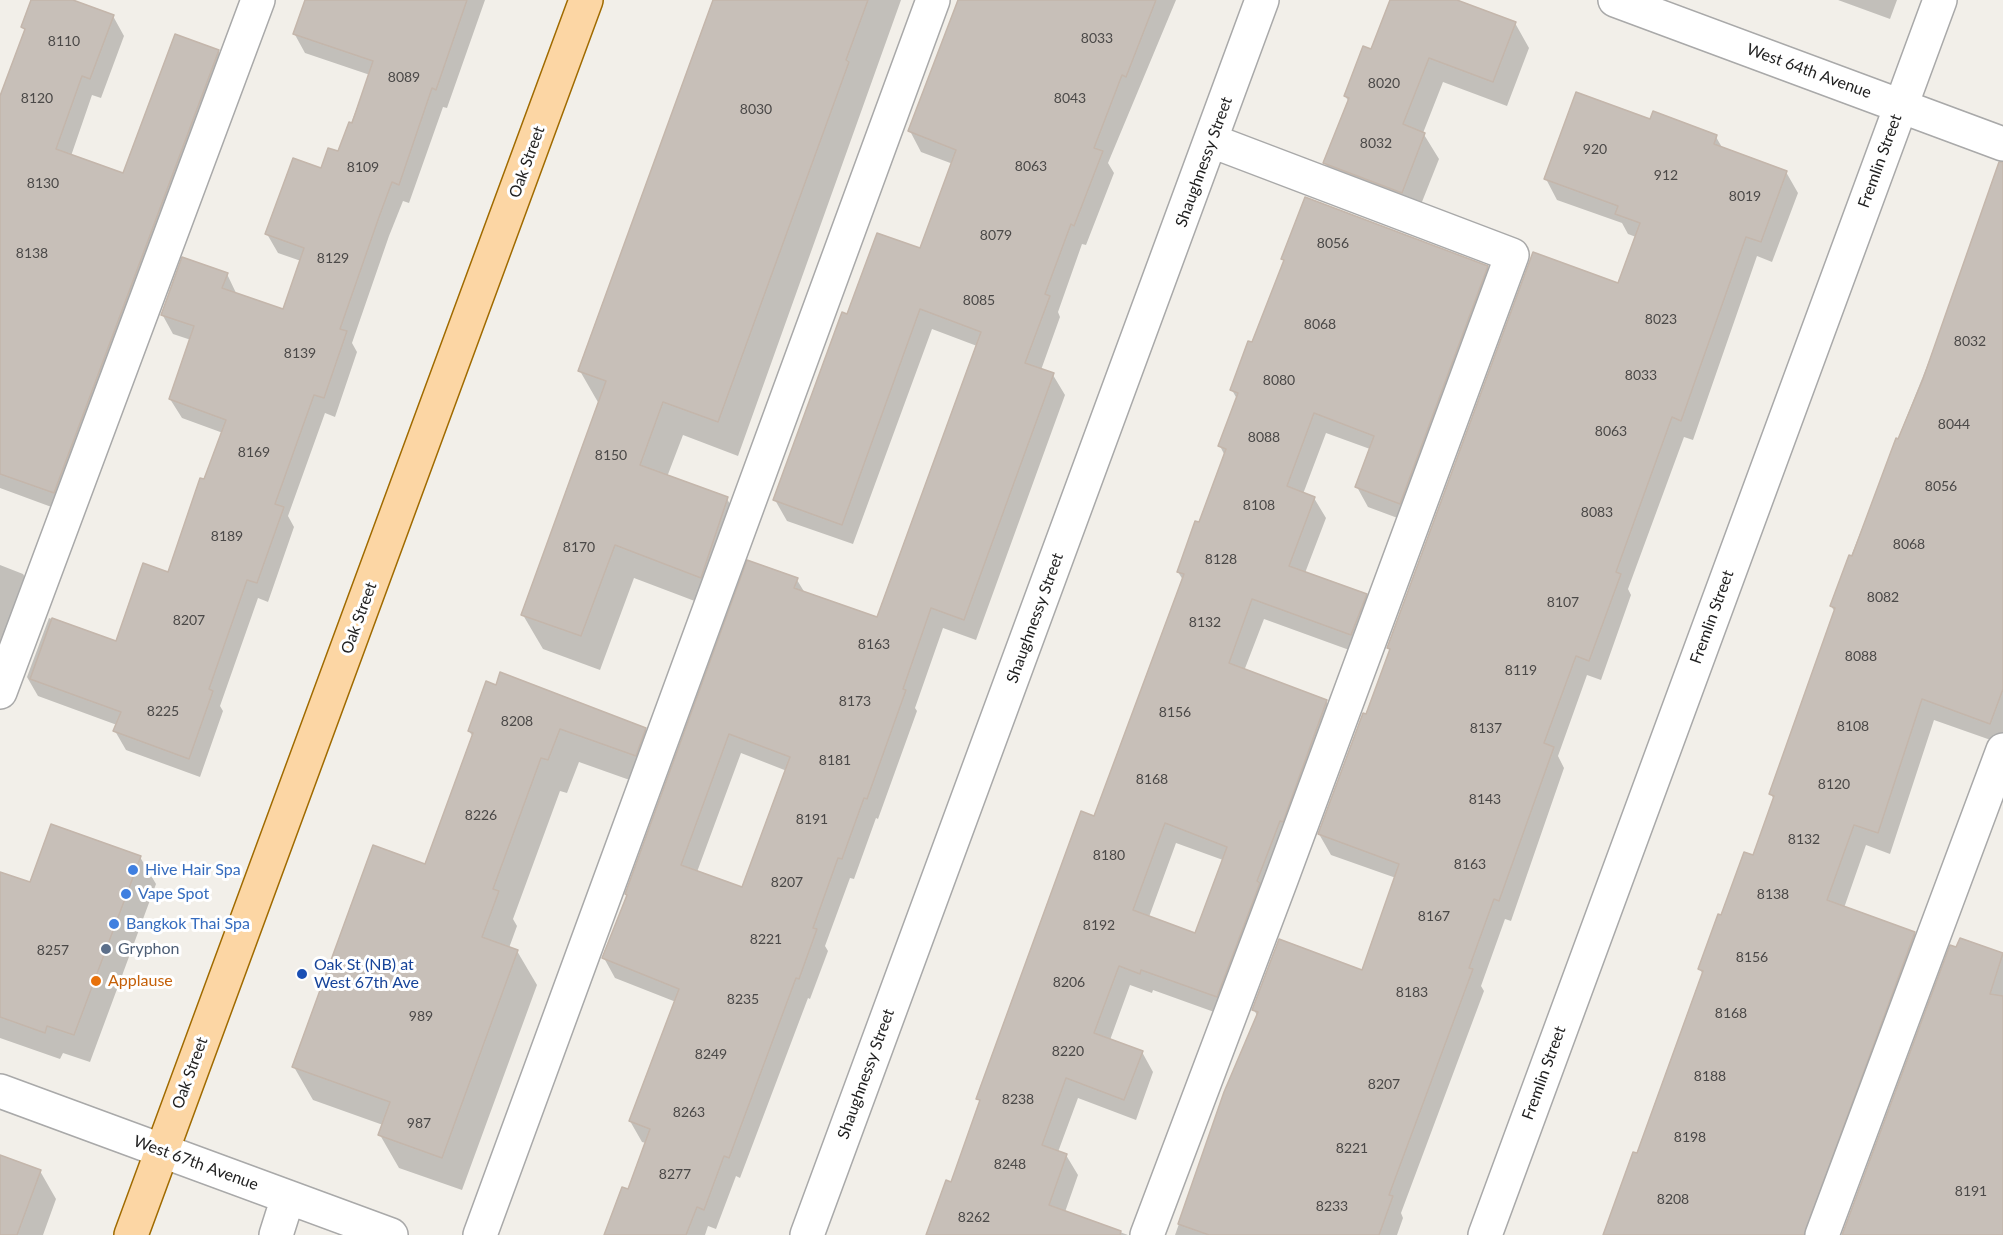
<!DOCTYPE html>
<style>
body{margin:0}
canvas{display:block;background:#f2efe9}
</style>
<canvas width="2003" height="1235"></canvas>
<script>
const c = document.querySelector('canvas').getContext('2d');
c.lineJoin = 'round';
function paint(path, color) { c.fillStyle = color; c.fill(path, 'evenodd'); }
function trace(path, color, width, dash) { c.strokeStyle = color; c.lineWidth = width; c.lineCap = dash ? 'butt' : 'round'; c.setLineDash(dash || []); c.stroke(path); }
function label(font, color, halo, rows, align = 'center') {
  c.font = font + ' Lato,sans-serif'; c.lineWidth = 6; c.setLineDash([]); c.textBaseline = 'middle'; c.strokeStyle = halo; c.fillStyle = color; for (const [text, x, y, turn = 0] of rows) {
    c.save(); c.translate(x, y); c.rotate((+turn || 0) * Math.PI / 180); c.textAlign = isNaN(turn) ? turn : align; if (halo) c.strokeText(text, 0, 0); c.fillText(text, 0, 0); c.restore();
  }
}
paint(new Path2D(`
 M39 0H69L113 16 124 36 101 98 92 95 71 156 124 175 218 51 230 70 65 512 0 488V118Z
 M306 0H485L447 108 443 107 409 203 403 201 389 236 352 343 357 352 335 417 325 413 288 516 294 527 268 602 258 598 220 706 223 711 200 777 126 750 115 731 117 725 38 696 27 677 49 618 117 643 168 573 205 481 223 433 182 418 170 399 191 340 173 334 162 314 227 274 237 295 284 311 301 261 278 253 267 234 322 169 339 153 370 75 305 53 294 33Z
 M715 0H901L738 456 683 435 667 477 727 499 747 533 721 611 634 578 600 670 543 649 523 615 599 404 580 371Z
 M959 0H1176L1108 163 1114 173 1086 245 1082 244 1058 312 1060 317 1041 370 1053 375 1065 395 976 640 943 628 915 708 917 711 878 819 876 818 854 879 850 878 825 946 828 951 810 999 808 998 740 1178 736 1176 716 1229 708 1226 705 1235H610L646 1143 642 1142 630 1121 676 1002 615 978 604 958 748 562 797 580 805 593 878 619 977 346 932 329 853 544 787 521 775 500 848 316 921 250 953 164 921 152 910 131ZM741 753 787 771 743 889 697 872Z
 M1391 0H1453L1515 23 1529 48 1507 106 1443 82 1423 133 1439 159 1416 217 1339 188 1325 163 1349 102 1345 96 1372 51Z
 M1838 0H1897L1890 19Z
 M1651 121 1716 137 1723 149 1786 172 1798 193 1772 262 1757 256 1693 440 1684 437 1628 589 1631 595 1601 680 1587 675 1558 756 1564 768 1511 921 1505 919 1481 986 1484 991 1401 1213 1403 1218 1397 1235H1175L1226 1093 1258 1017 1254 1010 1363 972 1396 878 1331 855 1319 834 1391 652 1388 648 1619 285 1636 237 1628 234 1622 223 1557 200 1546 179Z
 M1983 211 2003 218V742L2002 744 1934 720 1890 854 1866 845 1844 908 1914 933 1926 954 1821 1235H1603L1634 1154 1637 1155 1703 975 1700 969 1722 917 1754 857 1774 800 1771 794 1835 612 1831 606 1959 286 1957 282Z
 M1283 259 1487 267 1499 287 1411 523 1368 507 1357 487 1370 449 1326 433 1303 494 1314 498 1326 518 1305 573 1366 595 1377 615 1363 655 1264 619 1244 671 1326 701 1338 722 1228 1017 1153 990 1152 993 1130 985 1110 1040 1142 1052 1153 1072 1136 1120 1078 1098 1058 1152 1066 1155 1078 1175 1065 1212 1128 1235H928L951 1184 981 1103 978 1099 1095 818 1183 580 1178 572 1200 524 1225 456 1220 446 1237 399 1232 390 1285 263ZM1176 843 1223 860 1196 935 1149 917Z
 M0 565 23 574 35 593 0 683Z
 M487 683 645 729 665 762 655 789 579 762 567 793 560 791 513 919 517 926 509 948 517 951 537 985 462 1190 399 1168 380 1135 383 1125 313 1100 294 1067 425 866 473 737 469 731Z
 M140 857 156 884 90 1062 63 1053 60 1059 0 1038V873L31 884Z
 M1960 940 2003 955V1235H1844Z
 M0 1156 40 1171 56 1199 43 1235H0Z`), '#0003');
const building = new Path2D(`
 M31 0H73L114 15 90 79 82 76 56 149 123 173 175 34 219 50 54 493 0 474V96L25 29 21 27Z
 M305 0H467L436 90 432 88 399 185 392 182 379 217 340 329 347 331 324 398 314 395 275 504 284 507 257 583 247 580 209 689 213 691 189 759 113 731 121 712 30 679 52 618 116 641 143 563 168 572 200 478 204 479 226 420 169 399 194 326 161 315 182 257 228 273 222 288 283 309 304 248 265 234 293 158 321 168 328 148 338 151 349 122 352 123 373 61 293 34Z
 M713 0H868L846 60 849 62 718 422 663 402 640 465 728 497 701 578 615 545 581 636 521 615 606 381 578 371Z
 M958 0H1156L1126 77 1122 75 1094 148 1103 151 1074 226 1071 224 1045 294 1050 296 1025 363 1054 373 964 620 931 608 903 689 906 690 867 799 864 798 842 859 838 858 813 928 817 929 799 979 796 978 729 1158 724 1156 704 1210 697 1207 686 1235H604L622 1187 628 1189 650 1129 629 1121 679 989 602 958 627 895 625 894 747 560 798 578 794 588 877 617 981 332 920 309 842 525 773 500 842 312 847 314 877 233 920 248 956 150 908 131ZM729 734 790 757 742 887 681 865Z
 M1390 0H1457L1516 22 1493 82 1429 58 1403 124 1425 133 1402 193 1323 163 1349 98 1344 96 1363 46 1371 49Z
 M1576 92 1650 119 1653 111 1717 135 1714 144 1787 171 1761 242 1746 237 1681 421 1672 417 1616 572 1621 574 1589 661 1576 656 1544 743 1554 747 1499 901 1494 899 1469 968 1473 969 1389 1195 1393 1196 1379 1235H1209L1178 1224 1224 1092 1258 1012 1252 1010 1279 939 1362 970 1399 864 1318 834 1363 713 1366 714 1390 649 1387 648 1533 252 1618 283 1640 223 1615 214 1618 206 1544 179Z
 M1999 162H2003V689L1990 724 1922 699 1878 833 1854 825 1827 900 1915 932 1804 1235H1603L1633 1152 1637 1153 1703 971 1698 969 1718 914 1721 915 1744 852 1753 855 1774 796 1769 794 1835 608 1830 606 1849 555 1852 556 1896 438 1898 439 1923 379Z
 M1305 197 1488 266 1400 504 1355 487 1374 436 1314 413 1287 486 1315 497 1289 566 1367 594 1351 635 1252 599 1229 663 1327 700 1283 822 1280 821 1257 881 1260 883 1217 997 1141 970 1140 974 1119 966 1094 1033 1143 1051 1124 1100 1066 1078 1042 1145 1067 1154 1049 1205 1121 1231 1120 1235H926L946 1180 951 1182 980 1100 976 1099 1081 811 1094 816 1184 574 1177 572 1195 521 1199 522 1226 449 1218 446 1238 393 1230 390 1248 341 1252 342 1284 260 1281 259ZM1165 823 1227 847 1195 933 1133 910Z
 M500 672 646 728 636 756 560 729 548 760 541 758 493 889 499 891 482 937 518 950 442 1158 378 1135 390 1102 292 1067 373 845 425 864 473 733 468 731 486 681 496 685Z
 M51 824 141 856 74 1035 47 1026 45 1033 0 1017V872L30 882Z
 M1960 938 2003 953 1990 994 2003 996V1235H1842L1950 945 1956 947Z
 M0 1155 41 1170 17 1235H0Z`);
paint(building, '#c7bfb8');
trace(building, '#c4b6ab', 1.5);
const minor = new Path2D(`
 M1615 0 2003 144
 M0 692 258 0
 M0 1091 391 1235
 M276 1235 288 1197
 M480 1235 933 0
 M807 1235 1262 0
 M1147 1235 1281 880 1512 255 1212 141
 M1485 1235 1940 0
 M1822 1235 2003 750`);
const major = new Path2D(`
 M131 1235 586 0`);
trace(minor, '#a9a9a9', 36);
trace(major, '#a06b00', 36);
trace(minor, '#fff', 33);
trace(major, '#fcd6a4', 33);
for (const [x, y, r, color] of [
 [133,870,6,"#3f7fe0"],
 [126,894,6,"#3f7fe0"],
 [114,924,6,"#3f7fe0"],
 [106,949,6,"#5c6f8a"],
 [302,974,6,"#1a4fb4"],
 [96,981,6,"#e8710a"]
]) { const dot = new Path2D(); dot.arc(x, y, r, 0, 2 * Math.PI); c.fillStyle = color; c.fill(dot); trace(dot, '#fff', 2); }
label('14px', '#4b4948', null, [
 ["8033",1097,38],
 ["8110",64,41],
 ["8089",404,77],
 ["8020",1384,83],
 ["8120",37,98],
 ["8043",1070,98],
 ["8030",756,109],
 ["8032",1376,143],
 ["920",1595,149],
 ["8063",1031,166],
 ["8109",363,167],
 ["912",1666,175],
 ["8130",43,183],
 ["8019",1745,196],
 ["8079",996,235],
 ["8056",1333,243],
 ["8138",32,253],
 ["8129",333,258],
 ["8085",979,300],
 ["8023",1661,319],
 ["8068",1320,324],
 ["8032",1970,341],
 ["8139",300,353],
 ["8033",1641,375],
 ["8080",1279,380],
 ["8044",1954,424],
 ["8063",1611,431],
 ["8088",1264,437],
 ["8169",254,452],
 ["8150",611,455],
 ["8056",1941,486],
 ["8108",1259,505],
 ["8083",1597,512],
 ["8189",227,536],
 ["8068",1909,544],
 ["8170",579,547],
 ["8128",1221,559],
 ["8082",1883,597],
 ["8107",1563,602],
 ["8207",189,620],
 ["8132",1205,622],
 ["8163",874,644],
 ["8088",1861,656],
 ["8119",1521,670],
 ["8173",855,701],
 ["8225",163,711],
 ["8156",1175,712],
 ["8208",517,721],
 ["8108",1853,726],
 ["8137",1486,728],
 ["8181",835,760],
 ["8168",1152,779],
 ["8120",1834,784],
 ["8143",1485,799],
 ["8226",481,815],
 ["8191",812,819],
 ["8132",1804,839],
 ["8180",1109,855],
 ["8163",1470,864],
 ["8207",787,882],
 ["8138",1773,894],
 ["8167",1434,916],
 ["8192",1099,925],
 ["8221",766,939],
 ["8257",53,950],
 ["8156",1752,957],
 ["8206",1069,982],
 ["8183",1412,992],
 ["8235",743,999],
 ["8168",1731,1013],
 ["989",421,1016],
 ["8220",1068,1051],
 ["8249",711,1054],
 ["8188",1710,1076],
 ["8207",1384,1084],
 ["8238",1018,1099],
 ["8263",689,1112],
 ["987",419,1123],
 ["8198",1690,1137],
 ["8221",1352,1148],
 ["8248",1010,1164],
 ["8277",675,1174],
 ["8191",1971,1191],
 ["8208",1673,1199],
 ["8233",1332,1206],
 ["8262",974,1217]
]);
label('16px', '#222', '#fff', [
 ["West 64th Avenue",1809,71,20],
 ["Fremlin Street",1880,161,-70],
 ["Oak Street",527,162,-70],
 ["Shaughnessy Street",1204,162,-70],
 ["Fremlin Street",1712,617,-70],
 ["Oak Street",359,618,-70],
 ["Shaughnessy Street",1035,618,-70],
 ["Oak Street",190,1073,-70],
 ["Fremlin Street",1544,1073,-70],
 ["Shaughnessy Street",866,1074,-70],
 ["West 67th Avenue",196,1163,20]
]);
label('16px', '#366cbe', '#fff', [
 ["Hive Hair Spa",145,870],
 ["Vape Spot",138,894],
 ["Bangkok Thai Spa",126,924]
], 'left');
label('16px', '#4e5e75', '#fff', [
 ["Gryphon",118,949]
], 'left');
label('16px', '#164399', '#fff', [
 ["Oak St (NB) at",314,965],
 ["West 67th Ave",314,983]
], 'left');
label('16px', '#c56008', '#fff', [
 ["Applause",108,981]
], 'left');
</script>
